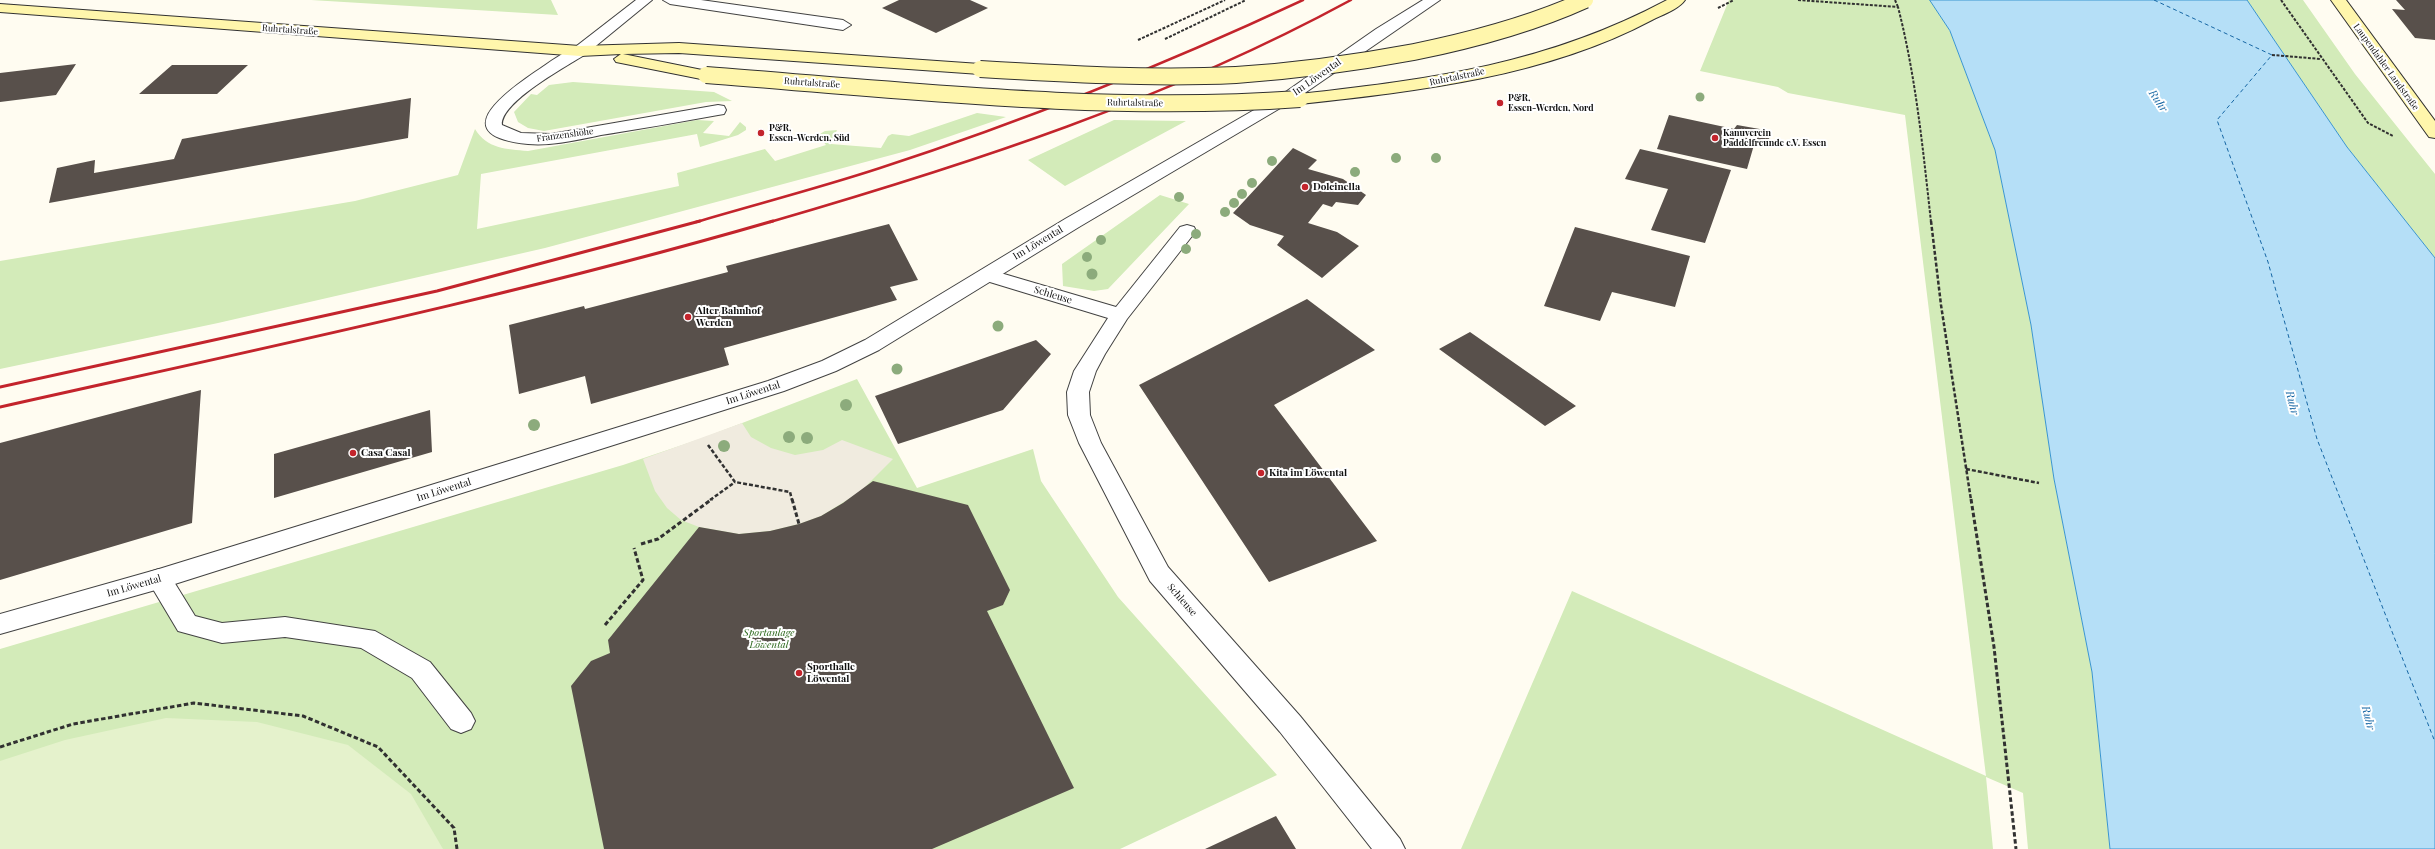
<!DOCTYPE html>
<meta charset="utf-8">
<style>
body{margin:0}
canvas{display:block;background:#fffcf1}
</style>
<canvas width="2435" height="849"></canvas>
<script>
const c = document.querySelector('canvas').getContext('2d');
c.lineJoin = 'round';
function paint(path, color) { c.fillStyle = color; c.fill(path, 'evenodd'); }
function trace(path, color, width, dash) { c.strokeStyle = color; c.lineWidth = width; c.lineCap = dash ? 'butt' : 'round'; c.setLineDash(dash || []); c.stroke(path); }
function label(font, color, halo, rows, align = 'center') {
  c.font = font + ' "Playfair Display",serif'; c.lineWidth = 4; c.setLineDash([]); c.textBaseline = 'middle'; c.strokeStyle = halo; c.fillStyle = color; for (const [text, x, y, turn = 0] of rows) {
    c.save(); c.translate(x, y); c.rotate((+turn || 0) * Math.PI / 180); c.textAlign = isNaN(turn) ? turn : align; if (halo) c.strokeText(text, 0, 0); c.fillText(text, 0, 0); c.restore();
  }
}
paint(new Path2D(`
 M311 0H551L558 15Z
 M1729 0H1930L1950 31 1995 150 2031 325 2054 479 2092 672 2110 849H2028L2023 793 1986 777 1993 849H1461L1572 591 1986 776 1905 115 1788 93 1778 87 1700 71Z
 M2247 0H2303L2355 74 2435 174V258L2347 147Z
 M573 82 714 92 732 101 706 102 544 131 528 128 518 122 514 112 531 94 537 95 549 85Z
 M977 113 1006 117 910 150 545 248 218 323 0 369V261L355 201 458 175 475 129C487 149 506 149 528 151L697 120 714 121 703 133 729 136 740 122 746 127V130L738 135 700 147 697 134 481 174 477 229 679 186 677 173 765 149 775 161 826 145 818 135 825 131 837 130 831 144 881 148 888 136 892 134 909 136Z
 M1114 120 1186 121 1065 186 1028 160Z
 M1160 195 1189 204 1108 289 1094 291 1063 286 1062 264Z
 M857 379 917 488 1033 449 1041 481 1118 597 1277 775 1120 849H0V649L623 465 703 438Z`), '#d3ebb9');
paint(new Path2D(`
 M166 718 257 722 348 745 411 794 443 849H0V761L65 740Z`), '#e5f2cc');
paint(new Path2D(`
 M742 423 751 437 771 448 795 455 823 450 842 440 893 459 860 492 821 516 799 524 770 531 739 534 699 527 681 520 667 508 655 491 643 459Z`), '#f0ebdf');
const water = new Path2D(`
 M1930 0H2247L2347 147 2435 258V849H2110L2092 672 2054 479 2031 325 1995 150 1950 31Z`);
paint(water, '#b5dff7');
trace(water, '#3a95d0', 1);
trace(new Path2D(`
 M2154 0 2272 55 2217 120 2268 262 2317 439 2435 742`), '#1566a4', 1, [4, 3]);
paint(new Path2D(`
 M899 0H970L988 8 936 33 882 8Z
 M2396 0H2435V40L2415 38 2392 9 2405 10Z
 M76 64 56 95 0 102V73Z
 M172 65H248L217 94H139Z
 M411 98 408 138 49 203 57 168 95 160 94 173 174 159 182 139Z
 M1669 115 1734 129 1737 125 1771 131 1767 147 1754 145 1747 169 1657 149Z
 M1293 148 1317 160 1308 169 1343 179 1366 195 1358 205 1336 202 1332 207 1323 204 1308 223 1337 232 1359 246 1322 278 1277 245 1284 236 1250 225 1233 213Z
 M1640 149 1731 170 1705 243 1651 230 1668 189 1625 179Z
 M889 224 918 280 890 287 897 300 724 348 729 365 591 404 585 376 519 394 509 325 584 306 585 309 728 272 726 266Z
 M1575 227 1690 256 1675 307 1612 292 1600 321 1544 306Z
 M1307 299 1375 350 1274 405 1377 541 1269 582 1139 385Z
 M1470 332 1576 406 1545 426 1439 349Z
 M1036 340 1051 354 1003 410 898 444 875 396Z
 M201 390 192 523 0 580V443Z
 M430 410 432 452 274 498V454Z
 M873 481 968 505 1010 590 1003 605 987 611 1074 788 932 849H604L571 686 591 661 610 653 608 640 699 527 739 534 770 531 799 524 821 516 843 503Z
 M1276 816 1296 849H1205Z`), '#58504b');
const lane = new Path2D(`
 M663 0H701L843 20 851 25 843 30 670 4Z
 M580 46 588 51 586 54C567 66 500 102 502 125L521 133 551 134 718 105 724 106 726 110 724 114 718 115C679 122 640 129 601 135 577 140 553 146 528 144 448 136 500 96 535 72 549 63 565 50 580 46Z
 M1187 225 1194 227 1196 231 1127 319 1105 354 1096 371 1089 392 1090 415 1101 443 1168 567 1300 716 1400 839 1405 849H1372L1280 732 1150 581 1079 443 1068 415 1067 392 1074 371 1108 318 980 279 977 275 980 271 987 269 1116 307 1180 227Z
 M159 569 168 572 195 616 222 623 285 617 375 631 430 662 471 713 475 721 471 729 461 733 451 729 412 678 361 648 285 637 222 643 178 631 147 579 150 572Z`);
const street = new Path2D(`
 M636 0H652L586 54H574L572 51 574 48Z
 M1423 0H1440L1299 97 1079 227 879 350 836 371 784 391 159 589 0 634V614L159 569 768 381 822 361 865 340 1065 219 1287 91 1376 29Z`);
const secondary = new Path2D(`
 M1667 0H1685C1679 9 1662 15 1652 20 1545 77 1418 91 1300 104L1294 102 1292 99 1294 96 1300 94C1433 79 1547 64 1667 0Z
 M2331 0H2346L2435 121V138L2429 137Z
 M0 4 580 46 679 43 980 64 988 69 980 74 679 53 623 54 712 72 714 75 712 78 706 80 616 62 614 59 621 54 580 56 0 12Z`);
trace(lane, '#424242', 2);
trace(street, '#424242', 2);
trace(secondary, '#313131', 2);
trace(new Path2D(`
 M1798 0 1898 7C1916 77 1923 150 1931 222
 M1895 0 1898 7
 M2281 0 2368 123 2393 136
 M1718 8 1734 0
 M1165 39 1246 0
 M1138 40 1225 0
 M2272 55 2321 59`), '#313131', 2, [3, 1.5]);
trace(new Path2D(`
 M1931 221 1941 305 1971 500
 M708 445 735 482 790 492 792 500
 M1966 469 2039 483
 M710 500 735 482`), '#313131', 2.5, [4, 2]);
trace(new Path2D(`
 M792 499 799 524
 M1971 499 1994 647 2016 849
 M641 544 658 539 712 499
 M605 625 643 580 634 548
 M0 747 73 724 194 703 303 716 378 747 454 828 457 849`), '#313131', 3, [4.5, 2.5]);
paint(lane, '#fff');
paint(street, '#fff');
paint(secondary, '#fff6ac');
trace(new Path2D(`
 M696 222C757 204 819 188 880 168 1024 121 1166 64 1303 0
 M770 222C970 164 1167 100 1351 0`), '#c3242c', 2.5);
trace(new Path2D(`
 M0 387 437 291 700 221
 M0 407C259 349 518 295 773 221`), '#c3242c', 3);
const secondaryBridge = new Path2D(`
 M980 69C1065 74 1151 79 1236 75 1296 71 1355 63 1414 52 1473 40 1530 25 1585 0
 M706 75C904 90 1101 113 1300 99`);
trace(secondaryBridge, '#313131', 18, []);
trace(secondaryBridge, '#fff6ac', 16);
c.fillStyle = '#8cab7c';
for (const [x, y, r] of [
 [1700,97,4.5],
 [1396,158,5],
 [1436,158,5],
 [1272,161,5],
 [1355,172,5],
 [1252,183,5],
 [1242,194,5],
 [1179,197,5],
 [1234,203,5],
 [1225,212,5],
 [1196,234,5],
 [1101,240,5],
 [1186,249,5],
 [1087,257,5],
 [1092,274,5.5],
 [998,326,5.5],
 [897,369,5.5],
 [846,405,6],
 [534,425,6],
 [789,437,6],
 [807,438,6],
 [724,446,6]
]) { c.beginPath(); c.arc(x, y, r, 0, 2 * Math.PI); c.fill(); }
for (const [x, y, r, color] of [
 [1500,103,4,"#c3242c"],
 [761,133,4,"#c3242c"],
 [1715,138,4,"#c3242c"],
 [1305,187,4,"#c3242c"],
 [688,317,4,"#c3242c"],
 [353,453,4,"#c3242c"],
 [1261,473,4,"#c3242c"],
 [799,673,4,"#c3242c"]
]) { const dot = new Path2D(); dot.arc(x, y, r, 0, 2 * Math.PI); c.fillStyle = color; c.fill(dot); trace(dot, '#fff', 1.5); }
label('9px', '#0f0f0f', '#fff', [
 ["Ruhrtalstraße",290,30,4],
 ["Laupendahler Landstraße",2386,67,54],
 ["Ruhrtalstraße",1457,77,-12],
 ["Ruhrtalstraße",812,83,4],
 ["Ruhrtalstraße",1135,103,1],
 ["Franzenshöhe",565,135,-8]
]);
label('bold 9px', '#0f0f0f', '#fff', [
 ["P&R,",1508,98],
 ["Essen-Werden, Nord",1508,108],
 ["P&R,",769,128],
 ["Essen-Werden, Süd",769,138],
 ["Kanuverein",1723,133],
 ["Paddelfreunde e.V. Essen",1723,143]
], 'left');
label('10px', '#0f0f0f', '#fff', [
 ["Im Löwental",1317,77,-35],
 ["Im Löwental",1038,243,-31],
 ["Schleuse",1053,295,17],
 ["Im Löwental",753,393,-18],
 ["Im Löwental",444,490,-17],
 ["Im Löwental",134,586,-16],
 ["Schleuse",1182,600,49]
]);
label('bold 10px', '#0f0f0f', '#fff', [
 ["Dolcinella",1313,187],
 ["Alter Bahnhof",696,311],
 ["Werden",696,323],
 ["Casa Casal",361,453],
 ["Kita im Löwental",1269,473],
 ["Sporthalle",807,667],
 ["Löwental",807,679]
], 'left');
label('italic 10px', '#2d691d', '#fff', [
 ["Sportanlage",769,633],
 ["Löwental",769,645]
]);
label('italic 11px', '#1566a4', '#fff', [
 ["Ruhr",2158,101,56],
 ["Ruhr",2292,403,76],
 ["Ruhr",2368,718,76]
]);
</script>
